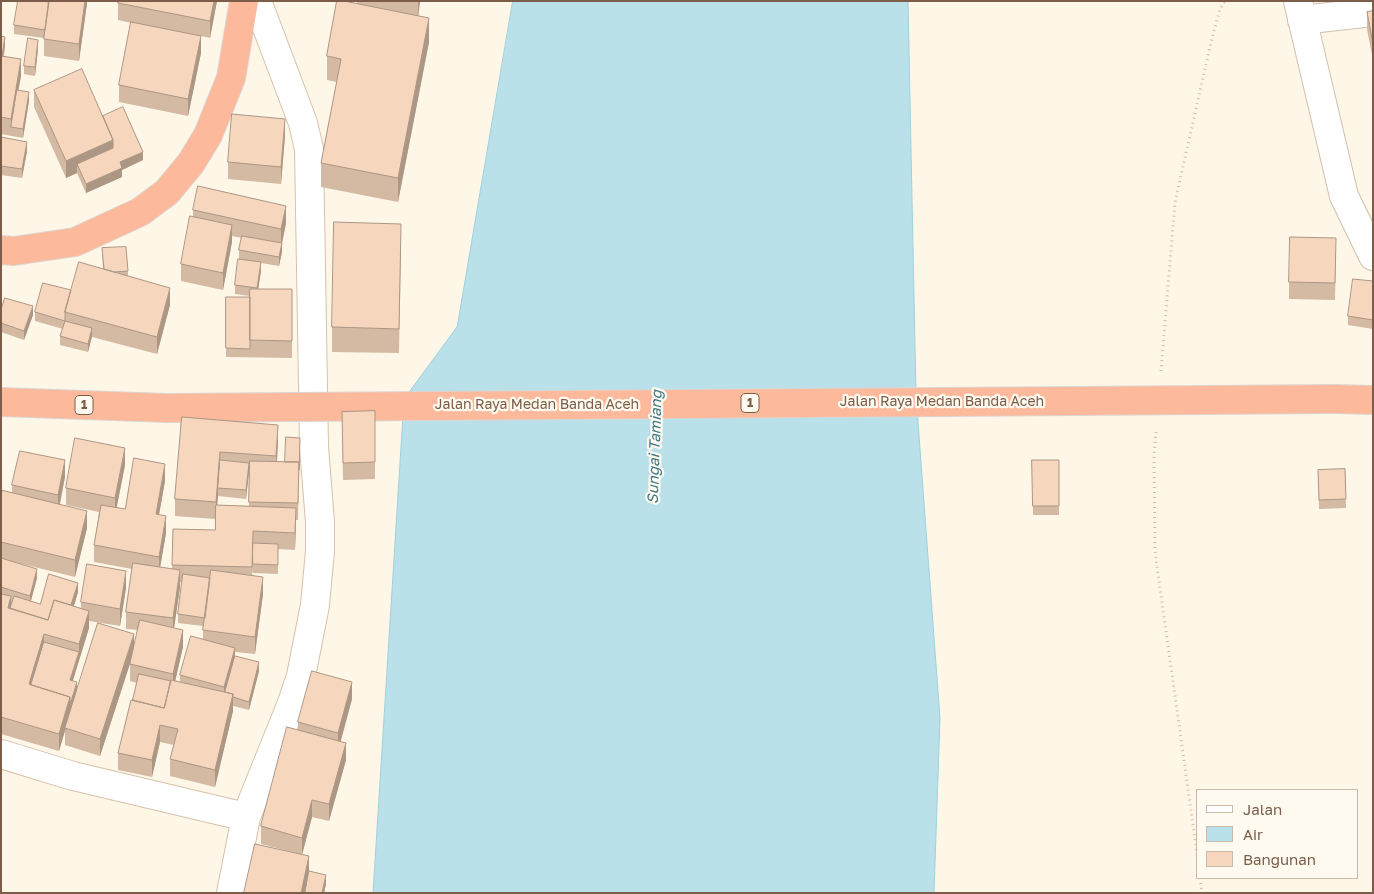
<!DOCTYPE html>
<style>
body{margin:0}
#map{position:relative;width:1374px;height:894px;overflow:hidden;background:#fef7e8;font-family:"Golos Text",sans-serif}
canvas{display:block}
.frame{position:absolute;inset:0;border:2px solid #7b5d49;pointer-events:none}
.legend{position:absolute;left:1196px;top:789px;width:162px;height:90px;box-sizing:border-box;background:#fffaf0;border:1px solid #cabbad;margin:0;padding:6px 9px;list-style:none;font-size:15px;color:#7b5d49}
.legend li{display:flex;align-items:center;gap:10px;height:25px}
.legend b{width:25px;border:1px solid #cabbad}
</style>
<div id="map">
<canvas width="1374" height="894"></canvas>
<div class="frame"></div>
<ul class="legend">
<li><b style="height:6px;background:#fff"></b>Jalan</li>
<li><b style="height:14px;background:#bae0ea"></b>Air</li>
<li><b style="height:14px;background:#f6d7bd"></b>Bangunan</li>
</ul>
</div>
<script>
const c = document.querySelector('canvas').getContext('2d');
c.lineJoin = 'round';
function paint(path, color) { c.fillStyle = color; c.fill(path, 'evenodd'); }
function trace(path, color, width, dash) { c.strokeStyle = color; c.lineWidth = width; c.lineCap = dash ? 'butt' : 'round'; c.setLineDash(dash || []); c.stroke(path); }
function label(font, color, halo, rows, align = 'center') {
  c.font = font + ' "Golos Text",sans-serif'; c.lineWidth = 4.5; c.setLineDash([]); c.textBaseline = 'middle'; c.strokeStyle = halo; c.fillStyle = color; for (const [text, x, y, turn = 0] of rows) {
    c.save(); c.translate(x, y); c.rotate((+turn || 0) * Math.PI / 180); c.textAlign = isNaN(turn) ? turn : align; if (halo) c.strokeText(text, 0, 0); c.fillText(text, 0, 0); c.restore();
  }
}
const water = new Path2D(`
 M513 1H908L916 395 940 718 934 893H373L404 399 457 327Z`);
paint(water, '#bae0ea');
trace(water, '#9fd0dc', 1);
const street = new Path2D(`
 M1298 1 1344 196 1373 256
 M1302 20 1373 12`);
const secondary = new Path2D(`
 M1 754 73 776 246 817
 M231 893 246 817 292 703 301 676 315 605 320 551V522L314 447 309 149 303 123 257 1`);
const highway = new Path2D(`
 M1 250 14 251 75 242 140 212 167 192 191 163 208 135 231 78 244 1
 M1334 399 1373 400
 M1 402 166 408`);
trace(street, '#d2bfac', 30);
trace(secondary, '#d7c1ab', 30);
trace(highway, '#ddd5d0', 30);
trace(new Path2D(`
 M1161 371 1175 202 1212 38 1220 9 1225 1
 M1156 432 1154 455 1155 552 1198 861
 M1200 878 1202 893`), '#dbba9f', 3, [1, 4]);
trace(street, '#fff', 28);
trace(secondary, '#fff', 28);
trace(highway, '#fcb99b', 28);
const highwayBridge = new Path2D(`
 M166 408 1334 399`);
trace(highwayBridge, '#ddd5d0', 30, []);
trace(highwayBridge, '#fcb99b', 28);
paint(new Path2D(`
 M87 1 79 61 44 56V38L14 34V25L49 2Z
 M118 1H217L210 38 201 36V53L188 116 119 102V85L131 23 118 20Z
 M331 1H344L357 4V1H420L418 16 429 42 398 202 321 187V163L337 82 327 80V56L337 2Z
 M1373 11V60L1367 29V12Z
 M1 36 5 46 4 56 21 76 18 90 29 101 23 138 1 134Z
 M38 49 35 76 24 74V66Z
 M34 90 103 116 143 160 122 170V177L86 193 77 173 66 178 34 107Z
 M285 136 281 184 228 179V162Z
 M1 137 27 151 22 178 1 175Z
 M193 210 286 223 282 243V252L279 266 261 263V271L258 289H292V358L226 357V297H250V296L235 294V285L239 259V250L242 238 232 236V242L223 290 181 281V264L193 217Z
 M102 248 128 271V276L170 305 157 354 92 337 88 352 60 345V336L63 329 35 321V312L71 290 103 269Z
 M401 248 399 353 332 352V327Z
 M1336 255 1335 300 1289 299V282Z
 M1373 281V329L1348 325V316Z
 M1 310 33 315 24 340 1 332Z
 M375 411V479L343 480 342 429Z
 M182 417 278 442 277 462H285L300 438 298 520H296L295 550 278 549V574L253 573V569L252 576 263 594 255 654 235 652V656L259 671 249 710 233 706V711L215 787 170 776V759L174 745 160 742 152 777 118 770V753L137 683 130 681V664L100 756 65 745V730L59 751 1 734V490L12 493V485L65 477 60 504 87 528 75 577 10 561 37 578 31 601 40 604 78 592 74 606 81 608V602L126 588 120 626 89 621V628L73 681 77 691 134 646 138 630 126 629V612L132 569 94 562V545L99 512 66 505V488L125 465 117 507 125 509 165 481 159 515 166 533 160 567 172 569 173 529 215 530V519L175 516V499ZM249 471V506L217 505 218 496 246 499ZM180 582H182L178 614V623L203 626V640L180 675V682L175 680 183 647 174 628 180 587Z
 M1032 460H1059V515H1033Z
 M1345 469 1346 508 1319 509 1318 470Z
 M352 699 341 741 346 760 329 821 312 817 302 854 309 871 326 884 324 893 292 852 261 844V826L298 730V722Z`), '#d4b9a3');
paint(new Path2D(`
 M85 1H87V4L79 61V44Z
 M214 1H217L210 38V21Z
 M418 1H420L418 19Z
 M429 18V42L398 202V178Z
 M201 36V53L188 116V99Z
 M5 37V46L1 71V62Z
 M38 40V49L35 76V67Z
 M21 59V76L12 127H11V119Z
 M29 92V101L23 138V129Z
 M285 119V136L281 184V167Z
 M113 140V157L77 164V173L66 178V161Z
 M27 142V151L22 178V169Z
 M143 152V160L122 170V177L86 193V184L120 162Z
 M286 206V223L282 243V252L279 266V257L281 246V229Z
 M232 225V242L223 290V273Z
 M261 262V271L257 297V288Z
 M170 288V305L157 354V337Z
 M33 306V315L24 340V331Z
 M92 328V336L88 352V344Z
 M278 425V442L276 474V456Z
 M125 448V465L115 515V498Z
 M220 452V469L218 488V496L216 519V502Z
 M65 460V477L58 512V495Z
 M249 463V472L246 499V490Z
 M165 464V481L156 531V514Z
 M296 508V525L295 550V533Z
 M87 511V528L75 577V560Z
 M166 516V533L159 574V557Z
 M37 569V578L30 604V596Z
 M180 570V587L173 635V618Z
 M126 571V588L120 626V609Z
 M263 577V594L255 654V637Z
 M78 583V592L69 622V613Z
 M11 596V613L8 608Z
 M89 611V628L70 689V680L79 652V644Z
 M183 630V647L173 691V674Z
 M44 634V651L31 693 29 684Z
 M134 634V651L100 756V739Z
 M235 648V665L224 695V687Z
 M259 662V671L249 710V702Z
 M77 682V691L59 751V734L70 697Z
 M352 682V699L338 750V733Z
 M233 694V711L215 787V770Z
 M160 725V742L152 777V760Z
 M346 743V760L329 821V804Z
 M312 800V817L302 855V838Z
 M309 856V880L307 893H301Z
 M326 875V884L324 893H322Z`), '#ac9684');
const building = new Path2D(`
 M18 1H42L49 2 45 30 14 25Z
 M49 1H85L79 44 44 39Z
 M118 1H214L210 21 118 3Z
 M337 1H344L429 18 398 178 321 163 341 59 327 56Z
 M1373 11V43L1367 12Z
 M131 22 201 36 188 99 119 85Z
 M1 36 5 37 2 56H1Z
 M28 38 38 40 35 67 24 66Z
 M1 56 21 59 11 119 1 117Z
 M82 69 113 140 66 161 34 90Z
 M17 90 29 92 23 129 11 127Z
 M123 107 143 152 120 162 122 168 86 184 77 164 113 148V140L103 116Z
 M232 114 285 119 281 167 228 162Z
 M1 137 27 142 22 169 1 166Z
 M198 186 286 206 281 229 193 210Z
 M190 216 232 225 223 273 181 264Z
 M334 222 401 224 399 329 332 327Z
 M242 236 282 243 279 257 239 250Z
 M1290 237 1336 238 1335 283 1289 282Z
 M126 247 128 271 114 272 104 269 102 248Z
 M238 259 261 262 257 288 235 285Z
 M79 262 170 288 157 337 65 312Z
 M1353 279 1373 281V320L1348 316Z
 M43 283 71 290 65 312V321L92 328 88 344 60 336 65 321 35 312Z
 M250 289H292V341L250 340Z
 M226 297H250V349L226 348Z
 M5 298 33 306 24 331 1 323V310Z
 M375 411V462L343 463 342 412Z
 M182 417 278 425 276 456 220 452 216 502 175 499Z
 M286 437 300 438 299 470V462H285Z
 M75 438 125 448 115 498 66 488Z
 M20 451 65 460 58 495 12 485Z
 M134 458 165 464 156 514 166 516 159 557 94 545 101 505 125 509Z
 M220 460 249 463 246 490 218 488Z
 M1032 460H1059V506H1033Z
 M250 461 299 462 298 503 249 502Z
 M1345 469 1346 499 1319 500 1318 470Z
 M1 490 87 511 75 560 1 542Z
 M216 505 296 508 295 533 253 531 252 567 172 565 173 529 215 530Z
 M253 543 278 544V565L253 564Z
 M1 558 37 569 30 596 1 587Z
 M133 563 180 570 173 618 126 612Z
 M87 564 126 571 120 609 81 602Z
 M211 570 263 577 255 637 203 630Z
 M49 574 78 583 71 605 54 600 48 620 10 608 14 596 40 604Z
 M183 574 210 578 205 618 178 614Z
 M1 594 11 596 8 608 48 620 54 600 89 611 79 644 44 634 29 684 70 697 59 734 1 717Z
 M140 620 183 630 173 674 130 664Z
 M98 623 134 634 100 739 65 728Z
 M191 636 235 648 224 687 180 675Z
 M44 642 79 652 70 680 77 682 70 705V697L31 685Z
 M235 656 259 662 249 702 233 697V694L225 692Z
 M312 671 352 682 338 733 298 722Z
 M139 674 171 681 164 708 133 700Z
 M171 680 233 694 215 770 170 759 178 729 160 725 152 760 118 753 131 700 164 708Z
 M287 727 346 743 329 804 312 800 302 838 261 826Z
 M255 844 309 856 301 893H244Z
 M309 871 326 875 322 893H305Z`);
paint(building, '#f6d7bd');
trace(building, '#ac9684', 1);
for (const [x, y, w] of [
 [750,403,18],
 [84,405,18]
]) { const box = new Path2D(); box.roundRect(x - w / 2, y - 9.5, w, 19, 4); c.fillStyle = '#fffaf0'; c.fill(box); trace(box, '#7b5d49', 1); }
label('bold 12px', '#7b5d49', null, [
 ["1",750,403],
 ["1",84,405]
]);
label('14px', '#7b5d49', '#fffaf0', [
 ["Jalan Raya Medan Banda Aceh",942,402],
 ["Jalan Raya Medan Banda Aceh",537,405]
]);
label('italic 15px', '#3e7888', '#fffaf0', [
 ["Sungai Tamiang",655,447,-88]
]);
</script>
